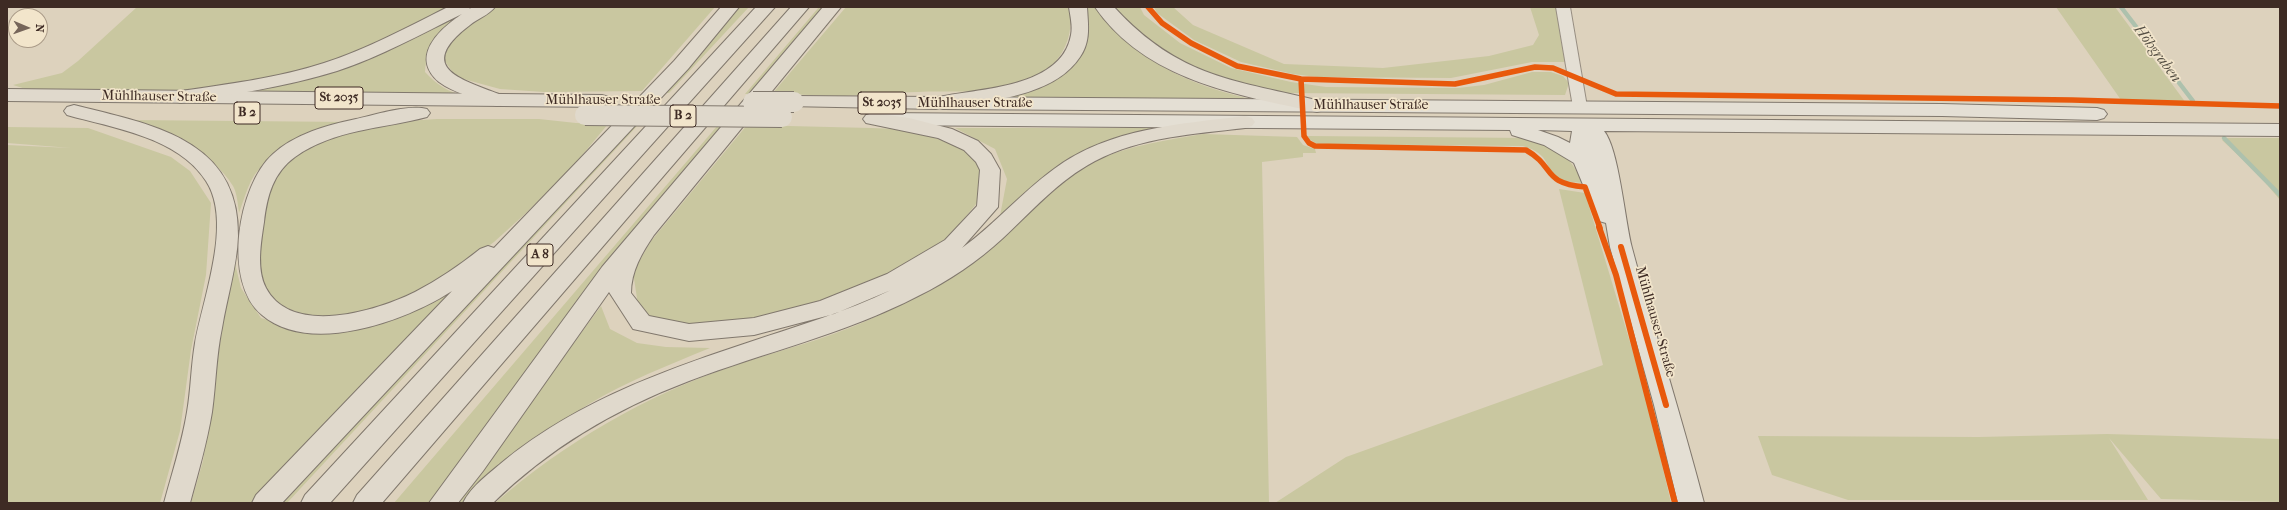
<!DOCTYPE html>
<meta charset="utf-8">
<style>
body{margin:0}
#map{position:relative;width:2287px;height:510px;overflow:hidden;background:#ddd2bd;font-family:"IM FELL French Canon",serif}
canvas{display:block}
.frame{position:absolute;inset:0;border:8px solid #3e2b24;pointer-events:none}
.north{position:absolute;left:8px;top:8px;width:40px;height:40px;box-sizing:border-box;background:#f2e5cb;border:1px solid #aa9b88;border-radius:50%;rotate:92deg;font-size:11px;font-weight:700;line-height:16px;text-align:center;color:#3e2b24}
.north::after{content:'';display:block;margin:auto;width:14px;height:18px;background:#76655a;clip-path:polygon(50% 0,100% 100%,50% 72%,0 100%)}
</style>
<div id="map">
<canvas width="2287" height="510"></canvas>
<div class="frame"></div>
<div class="north">N</div>
</div>
<script>
const c = document.querySelector('canvas').getContext('2d');
c.lineJoin = 'round';
function paint(path, color) { c.fillStyle = color; c.fill(path, 'evenodd'); }
function trace(path, color, width, dash) { c.strokeStyle = color; c.lineWidth = width; c.lineCap = dash ? 'butt' : 'round'; c.setLineDash(dash || []); c.stroke(path); }
function label(font, color, halo, rows, align = 'center') {
  c.font = font + ' "IM FELL French Canon",serif'; c.lineWidth = 3.5; c.setLineDash([]); c.textBaseline = 'middle'; c.strokeStyle = halo; c.fillStyle = color; for (const [text, x, y, turn = 0] of rows) {
    c.save(); c.translate(x, y); c.rotate((+turn || 0) * Math.PI / 180); c.textAlign = isNaN(turn) ? turn : align; if (halo) c.strokeText(text, 0, 0); c.fillText(text, 0, 0); c.restore();
  }
}
paint(new Path2D(`
 M137 7H454L361 51 278 81 187 92 26 89 13 85 62 73 78 61Z
 M491 7H715L642 91 544 92 500 89 456 77 444 60 448 41Z
 M734 7H749L669 93H663Z
 M819 7H827L752 94H745Z
 M846 7H1069C1076 39 1059 67 1030 81 999 96 952 90 918 92 894 92 870 95 845 96 821 96 797 94 772 94Z
 M1086 7H1095C1141 62 1181 82 1250 99H995C1033 91 1084 79 1086 32 1087 24 1089 15 1086 7Z
 M1110 7H1140L1144 15 1180 43 1231 68 1291 82 1326 87 1458 88 1484 85 1532 72H1551L1563 76 1569 83 1565 95 1284 93 1225 80 1167 56Z
 M1154 7H1173L1193 25 1284 64 1383 68 1489 56 1533 45 1539 35 1530 7H1558L1570 55 1564 62H1532L1451 78 1317 77 1293 74 1241 62 1194 40 1157 13Z
 M2056 7H2115L2186 103 2121 100Z
 M461 14C439 32 427 43 425 72 437 85 447 91 464 96L238 95 301 81Z
 M437 119H539L576 123 608 124 575 164 526 213 494 242 435 285 362 316 314 318 281 306 269 295 264 282 260 268 261 245 265 208 273 176 287 159 335 133 391 122Z
 M127 120 351 122C319 134 268 148 251 181 246 191 243 202 239 213 238 205 237 193 233 186 212 150 163 136 127 120Z
 M630 124H639L287 503H276Z
 M718 125H725L433 503H394Z
 M747 125 871 128 897 129 927 135 953 145 967 152 977 163 985 177 981 198 950 236 927 256 849 291 798 308 701 329 649 316 638 305 633 272 651 241Z
 M7 127 88 128 171 157 190 171 211 203 206 275 191 350 180 431 160 503H7V145L71 148 7 143Z
 M955 128H1154L1121 138 1058 169 1000 216 1007 179 995 149Z
 M1203 134 1297 137 1303 145 1315 149 1316 153H1303V157L1262 162 1269 503H495C564 443 646 395 733 366 783 349 844 335 890 309 908 299 925 284 943 272 971 253 999 234 1026 214 1050 197 1070 173 1097 160 1131 145 1167 140 1203 134Z
 M1308 136 1527 138C1556 146 1570 155 1583 183L1561 181C1542 168 1553 155 1523 146L1317 144 1309 139Z
 M2228 138H2280V200L2258 174 2222 140Z
 M1559 189 1585 193 1645 392 1671 503H1275L1346 457 1603 365Z
 M233 255 241 288 261 318 308 331 471 276 258 503H191L203 461Z
 M601 306 610 329 637 343 666 347 710 348C669 365 627 381 589 404 544 432 501 466 463 503H456Z
 M2107 434 2280 439V502L2161 499 2109 438 2148 500H1848L1772 475 1758 436 1979 437Z`), '#c9c7a0');
trace(new Path2D(`
 M2121 7 2193 101
 M2224 138 2280 195`), '#adc1ad', 4.5);
const street = new Path2D(`
 M1556 7H1570L1587 107 1585 110H1575L1573 107Z`);
const secondary = new Path2D(`
 M943 97 1942 104 2097 108 2104 110 2107 114 2104 118 2097 120 1942 116 943 109 936 107 933 103 936 99Z
 M882 113 2280 124V136L1604 131C1619 149 1625 222 1632 248 1655 334 1682 418 1704 503H1678L1654 405 1610 247 1606 223 1599 221 1596 216 1574 163 1544 145 1512 135 1510 130 882 125 875 123 872 119 875 115ZM1538 130 1572 131 1570 143 1558 137Z`);
const primary = new Path2D(`
 M7 89 602 95 609 97 612 101 609 105 602 107 7 101Z
 M794 96 936 97 943 99 946 103 943 107 936 109 787 106 784 102 787 98Z`);
const highway = new Path2D(`
 M448 7H471L469 9 473 7H495C489 15 477 19 470 25 412 69 464 80 504 96L507 100 504 104 497 106 490 104C474 97 453 93 439 82 410 57 438 30 462 14 421 34 380 57 337 71 286 87 233 94 181 103L174 101 171 97 174 93 181 91C229 84 278 78 324 63 367 49 408 27 448 7Z
 M721 7H739L688 69 282 503H252L256 495 452 291C406 321 310 356 262 315 222 282 238 185 273 154 295 134 327 125 356 119 374 115 409 104 427 109L430 113 427 117C382 129 334 129 295 157 273 173 267 196 264 222 261 242 256 269 266 288 292 337 377 311 415 292 438 280 460 265 480 249L488 246 494 248 674 61Z
 M756 7H775L330 503H301L305 495Z
 M791 7H809L382 503H353L357 495Z
 M823 7H841L654 235C642 253 631 271 631 293L649 316 689 324 754 318 820 301 887 274 945 240 977 206 980 170 976 162 964 150 938 138 866 123 863 119 866 115 873 113 909 118 952 129 978 141 991 154 1000 170 998 207 962 248C995 224 1021 193 1054 169 1109 128 1180 124 1245 116L1252 118 1255 122 1252 126 1245 128C1194 134 1141 137 1095 161 1059 180 1032 211 1003 238 978 261 949 281 918 296 845 334 765 352 689 381 615 409 549 448 493 503H463C471 486 491 472 505 460 598 385 711 356 822 318 845 310 868 301 891 290L834 314 754 335 689 341 633 329 609 292 483 471 458 503H429L602 267Z
 M1069 7H1087C1088 25 1091 41 1080 57 1057 92 1004 99 965 105 954 107 941 110 929 107L926 103 929 99C971 88 1061 91 1071 35 1073 26 1070 15 1069 7Z
 M1095 7H1114C1180 79 1236 80 1324 102L1327 106 1324 110 1317 112C1237 95 1145 80 1095 7Z
 M74 105C149 124 240 138 238 236 237 267 227 297 222 328 216 356 216 384 212 412 207 443 198 473 190 503H164C172 473 182 443 187 412 191 389 191 366 195 343 203 298 233 222 206 181 178 137 113 128 67 115L64 111 67 107Z`);
trace(street, '#978e82', 2);
trace(secondary, '#81786d', 2);
trace(primary, '#81786d', 2);
trace(highway, '#81786d', 2);
paint(street, '#e4dfd4');
paint(secondary, '#e4dfd4');
paint(primary, '#e0d9cc');
paint(highway, '#e0d9cc');
const primaryBridge = new Path2D(`
 M753 102H794
 M585 115 782 117`);
trace(primaryBridge, '#81786d', 22, []);
trace(primaryBridge, '#e0d9cc', 20);
trace(new Path2D(`
 M1148 7 1162 23 1191 43 1237 66 1301 79 1455 84 1535 67 1553 68 1616 94 2072 100 2280 106
 M1301 79 1304 136 1309 143 1315 146 1526 150C1556 167 1541 183 1585 187L1600 228`), '#e8590c', 5.5);
trace(new Path2D(`
 M1599 227 1616 275 1675 503
 M1621 247 1666 405`), '#e8590c', 6);
for (const [x, y, w] of [
 [339,98,48],
 [882,103,48],
 [247,113,26],
 [683,116,26],
 [540,255,26]
]) { const box = new Path2D(); box.roundRect(x - w / 2, y - 11, w, 22, 3); c.fillStyle = '#f2e5cb'; c.fill(box); trace(box, '#3e2b24', 1); }
label('bold 13px', '#3e2b24', null, [
 ["St 2035",339,98],
 ["St 2035",882,103],
 ["B 2",247,113],
 ["B 2",683,116],
 ["A 8",540,255]
]);
label('14px', '#3e2b24', '#f2e5cb', [
 ["Mühlhauser Straße",159,97,1],
 ["Mühlhauser Straße",603,101],
 ["Mühlhauser Straße",975,104],
 ["Mühlhauser Straße",1371,106],
 ["Mühlhauser Straße",1655,322,74]
]);
label('italic 15px', '#554f44', '#f2e5cb', [
 ["Höhgraben",2157,54,53]
]);
</script>
